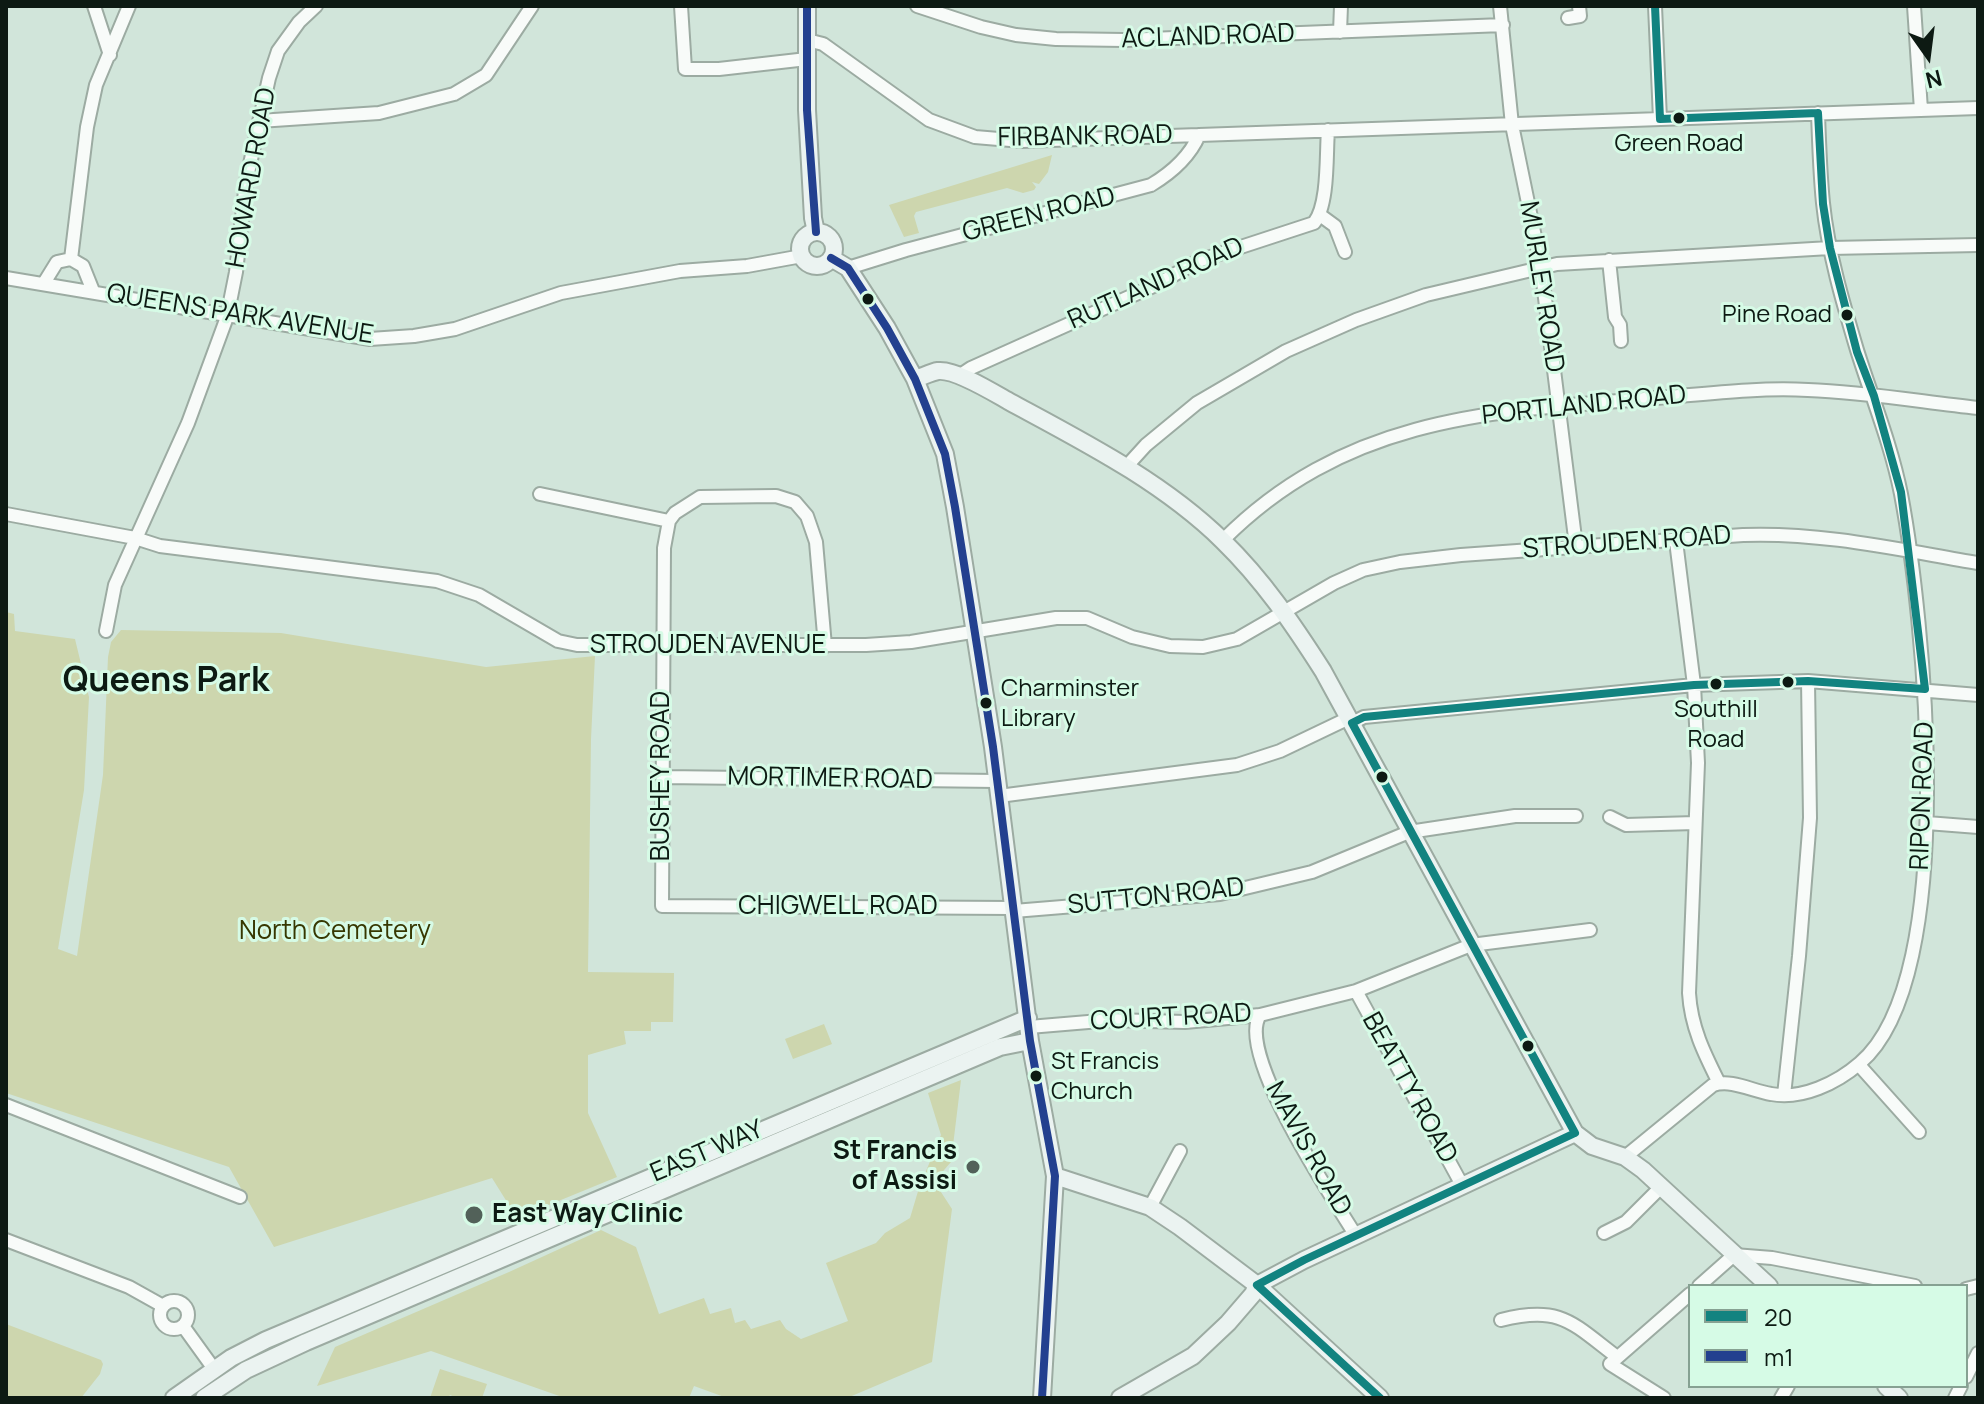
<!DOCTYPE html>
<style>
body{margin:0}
#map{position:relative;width:1984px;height:1404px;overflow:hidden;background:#d1e5da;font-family:Manrope,sans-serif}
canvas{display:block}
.frame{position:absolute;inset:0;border:8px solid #0d1a13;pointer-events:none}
.legend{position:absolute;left:1688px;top:1284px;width:280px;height:104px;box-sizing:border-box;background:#d6fbe6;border:2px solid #86a192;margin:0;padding:10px 14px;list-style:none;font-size:24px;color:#0d1a13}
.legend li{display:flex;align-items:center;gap:16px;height:40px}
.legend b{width:40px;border:2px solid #86a192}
.north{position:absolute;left:1888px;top:16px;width:80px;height:80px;-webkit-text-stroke:6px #d6fbe6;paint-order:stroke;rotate:166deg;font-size:22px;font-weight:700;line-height:32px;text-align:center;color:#0d1a13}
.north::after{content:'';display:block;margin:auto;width:28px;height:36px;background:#0d1a13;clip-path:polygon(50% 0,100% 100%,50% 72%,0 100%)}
</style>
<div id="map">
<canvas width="1984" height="1404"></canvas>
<div class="frame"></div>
<ul class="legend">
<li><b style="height:10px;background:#128380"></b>20</li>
<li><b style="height:10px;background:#23408f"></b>m1</li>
</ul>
<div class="north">N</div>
</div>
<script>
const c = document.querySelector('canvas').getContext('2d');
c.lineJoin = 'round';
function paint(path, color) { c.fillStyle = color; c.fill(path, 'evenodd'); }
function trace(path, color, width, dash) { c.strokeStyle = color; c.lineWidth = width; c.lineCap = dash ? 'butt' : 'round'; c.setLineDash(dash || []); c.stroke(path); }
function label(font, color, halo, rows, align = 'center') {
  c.font = font + ' Manrope,sans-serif'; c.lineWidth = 6; c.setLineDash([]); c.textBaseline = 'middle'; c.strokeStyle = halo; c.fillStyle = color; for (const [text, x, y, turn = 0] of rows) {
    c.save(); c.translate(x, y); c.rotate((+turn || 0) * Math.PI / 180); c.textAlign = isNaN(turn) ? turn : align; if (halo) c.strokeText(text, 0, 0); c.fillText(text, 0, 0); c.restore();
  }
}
paint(new Path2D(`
 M1052 155 1048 172 1039 184 1032 182 1036 187 1034 190 1023 193 1007 188 916 212 914 216 919 233 904 237 889 205Z
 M6 612 14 614 15 631 75 639 89 697 84 790 58 949 77 956 103 775 108 657 111 642 121 630 281 633 486 667 595 656 591 739 588 972 674 973 673 1022H651V1031H624L626 1044 588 1055V1113L617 1177 517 1218 492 1178 274 1247 229 1167 6 1093Z
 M824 1024 832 1044 793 1059 785 1039Z
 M961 1080 951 1162 938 1177 939 1189 952 1209 932 1362 847 1398H727L694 1386 689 1398H565L431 1351 317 1386 335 1347 509 1272 601 1230 636 1247 659 1314 704 1298 710 1314 731 1308 735 1323 745 1320 751 1329 780 1320 786 1329 801 1339 848 1321 826 1263 876 1243 885 1233 910 1218 919 1188 941 1135 928 1093Z
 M6 1324 101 1360 103 1364 100 1374 81 1398H6Z
 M440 1369 487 1384 482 1398H457L450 1395 448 1398H430Z`), '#cdd6ae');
const street = new Path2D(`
 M94 6 110 55
 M681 6 685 69H719L807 59
 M917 6 981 27 1016 35 1056 39 1124 40 1503 25
 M1500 6 1512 125 1541 266 1576 546
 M1655 6 1660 119
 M1914 6 1921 110
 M1568 18 1580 16 1579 6
 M1340 32 1341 6
 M807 40 823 44 929 120 975 137 1022 141 1199 135
 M259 121 379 113 454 94 486 75 532 6
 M1320 215 1335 226 1345 252
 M71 259 87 127 96 85 129 6
 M1609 260 1615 317 1620 325 1621 341
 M848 268 906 250 1151 185C1171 173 1190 156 1199 135L1978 108
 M6 278 370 339 414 336 455 329 561 293 680 271 747 266 802 256
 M44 283 57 262 71 259 83 266 93 291
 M959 376 971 368 1158 284 1198 261 1314 223C1329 204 1326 154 1328 130
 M1126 467 1146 445 1197 403 1286 351 1356 320 1426 295 1557 264 1830 248 1978 245
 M540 494 669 521
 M6 514 135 538 160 546 437 581 479 595 558 641 577 645H866L911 642 1056 618H1087L1132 637 1170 646 1203 647 1237 639 1334 583 1363 570 1400 562 1461 555 1743 535C1823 532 1900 550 1978 563
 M1223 540C1343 420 1483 411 1644 399 1698 395 1754 387 1808 390 1865 392 1922 402 1978 408
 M1676 541 1694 685 1698 763 1689 993C1691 1027 1704 1053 1719 1083
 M106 631 115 585 188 423 227 317 236 272 246 182 269 78 278 51 299 22 316 6
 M825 646 816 542 807 516 795 502 776 496 700 497 675 513 669 521 664 548 662 906 1013 908
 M1352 723 1364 717 1694 685 1808 681 1978 695
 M663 777 997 781
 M999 796 1237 765 1280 751 1349 718
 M1610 817 1626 825 1695 823
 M1927 823 1978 827
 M1014 911 1220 894 1312 872 1409 832 1515 816H1576
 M1356 991 1462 1185
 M1260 1015C1235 1053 1334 1200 1356 1236
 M1029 1027 1112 1020 1185 1022 1260 1015 1356 991 1471 945 1590 930
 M1859 1065 1919 1132
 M1784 1095 1799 956 1810 818 1808 681
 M6 1105 240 1197
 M1625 1157 1713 1085C1732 1079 1752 1091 1771 1094 1802 1100 1837 1083 1860 1063 1961 977 1924 616 1901 494 1891 444 1872 398 1857 350 1843 303 1828 252 1823 203 1820 173 1819 143 1818 113
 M1150 1207 1180 1151
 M1604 1233 1626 1222 1661 1187
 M6 1240 129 1287 163 1306
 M1699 1286 1734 1255 1772 1258 1915 1286
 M1966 1289 1978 1286
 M160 1315a14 14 0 1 1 28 0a14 14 0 1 1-28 0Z
 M1501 1320C1561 1305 1572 1323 1617 1357
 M183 1326 214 1369
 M1966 1377 1978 1353
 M1664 1398 1610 1364 1690 1294
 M1781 1398 1788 1386
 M1955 1398 1961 1386`);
const secondary = new Path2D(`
 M807 6V110L813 218 816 232
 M800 249a17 17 0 1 1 34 0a17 17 0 1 1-34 0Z
 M831 258 848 268 887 328 915 379 945 454 955 507 993 747 1030 1041 1055 1176 1042 1398
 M915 379C922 377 931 372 938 371 956 369 994 393 1010 402 1084 442 1163 482 1223 541 1263 580 1293 624 1323 671L1575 1133 1592 1146 1625 1157 1643 1170 1769 1286
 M1055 1176 1150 1207 1180 1227 1257 1285 1380 1398
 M1886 1386 1899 1398
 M174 1398 231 1358 266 1340 1028 1018
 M204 1398 246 1370 306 1342 1000 1047 1030 1041
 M1120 1398 1193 1356 1228 1323 1253 1294 1257 1285 1304 1260 1575 1133`);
trace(street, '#9caba2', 16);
trace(secondary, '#9caba2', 20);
trace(street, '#f8fbf9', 12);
trace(secondary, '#ebf3f1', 16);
trace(new Path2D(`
 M1655 6 1660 119
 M1818 113 1823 204 1830 248 1857 352 1874 396 1901 492 1925 689
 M1660 119 1818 113
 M1352 723 1364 717 1694 685 1808 681 1925 689
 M1352 723 1575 1133
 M1257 1285 1304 1260 1575 1133
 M1257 1285 1380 1398`), '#128380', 8);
trace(new Path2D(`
 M807 6V110L816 232
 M831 258 848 268 887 328 915 379 945 454 955 507 993 747 1030 1041 1055 1176 1042 1398`), '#23408f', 8);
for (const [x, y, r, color] of [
 [1679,118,7,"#0d1a13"],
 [868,299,7,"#0d1a13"],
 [1847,315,7,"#0d1a13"],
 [1788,682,7,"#0d1a13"],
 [1716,684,7,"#0d1a13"],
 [986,703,7,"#0d1a13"],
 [1382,777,7,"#0d1a13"],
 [1528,1046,7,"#0d1a13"],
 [1036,1076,7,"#0d1a13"],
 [973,1167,8,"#526159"],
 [474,1215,10,"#526159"]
]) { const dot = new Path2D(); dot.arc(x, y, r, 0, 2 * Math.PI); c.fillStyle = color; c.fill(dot); trace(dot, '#d6fbe6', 3); }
label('24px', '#0d1a13', '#d6fbe6', [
 ["Green Road",1679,144],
 ["Pine Road",1832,315,"right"],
 ["Charminster",1001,689,"left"],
 ["Library",1001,719,"left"],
 ["Southill",1716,710],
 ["Road",1716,740],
 ["St Francis",1051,1062,"left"],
 ["Church",1051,1092,"left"]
]);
label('26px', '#0d1a13', '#d6fbe6', [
 ["ACLAND ROAD",1208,37,-2],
 ["FIRBANK ROAD",1085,137,-1],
 ["HOWARD ROAD",252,178,-80],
 ["GREEN ROAD",1039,215,-14],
 ["RUTLAND ROAD",1156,284,-24],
 ["MURLEY ROAD",1541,287,81],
 ["QUEENS PARK AVENUE",240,315,9],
 ["PORTLAND ROAD",1584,406,-6],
 ["STROUDEN ROAD",1627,543,-4],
 ["STROUDEN AVENUE",708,646],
 ["BUSHEY ROAD",662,776,-90],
 ["MORTIMER ROAD",830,779,1],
 ["RIPON ROAD",1923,796,-88],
 ["SUTTON ROAD",1156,897,-6],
 ["CHIGWELL ROAD",838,907],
 ["COURT ROAD",1171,1018,-3],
 ["BEATTY ROAD",1409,1088,61],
 ["MAVIS ROAD",1308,1149,61],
 ["EAST WAY",707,1152,-23]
]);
label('26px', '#373701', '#d6fbe6', [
 ["North Cemetery",335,932]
]);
label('bold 26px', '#0d1a13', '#d6fbe6', [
 ["St Francis",957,1152],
 ["of Assisi",957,1182],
 ["East Way Clinic",492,1215,"left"]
], 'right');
label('bold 34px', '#0d1a13', '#d6fbe6', [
 ["Queens Park",166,681]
]);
</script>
